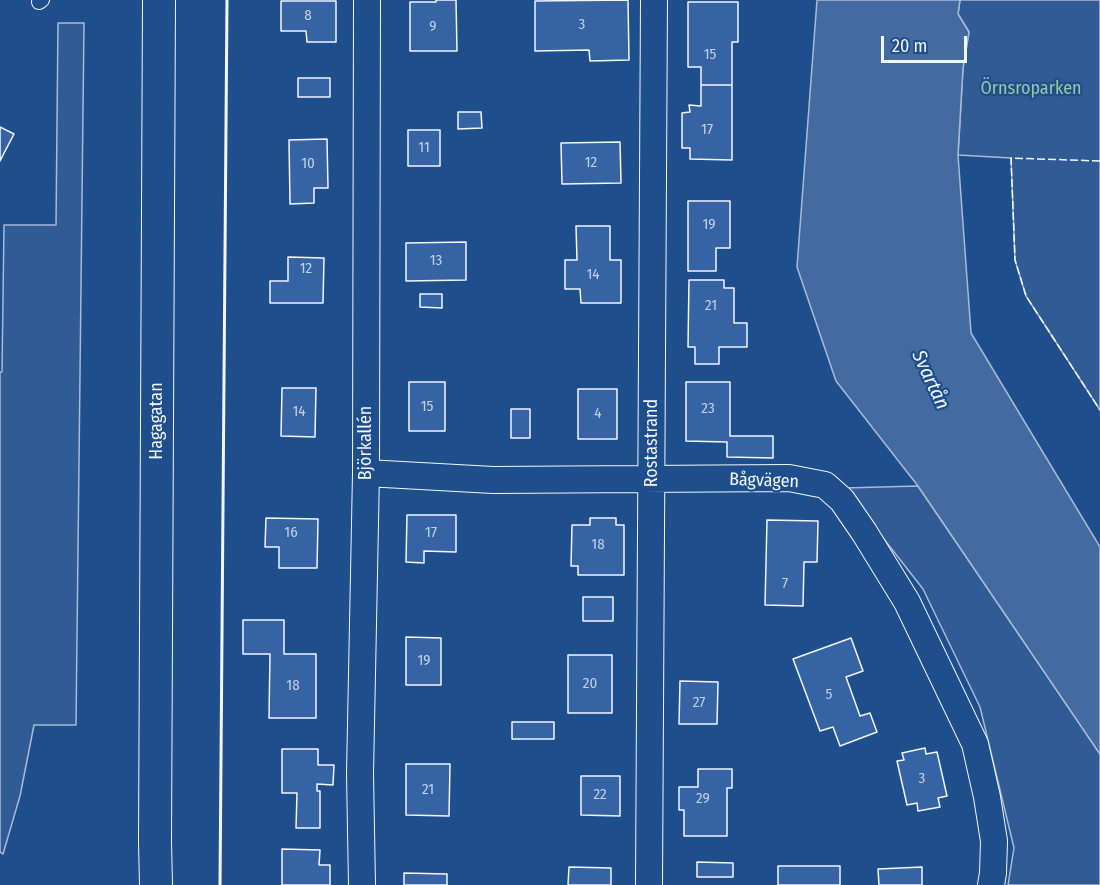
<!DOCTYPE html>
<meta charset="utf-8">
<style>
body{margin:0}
#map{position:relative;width:1100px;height:885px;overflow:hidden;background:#1f4e8c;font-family:"Fira Sans Condensed",sans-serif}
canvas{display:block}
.scale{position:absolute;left:881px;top:36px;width:86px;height:27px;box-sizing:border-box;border:3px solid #f2f6ff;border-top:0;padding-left:8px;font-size:18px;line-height:21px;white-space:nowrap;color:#f2f6ff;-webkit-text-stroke:4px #1f4e8c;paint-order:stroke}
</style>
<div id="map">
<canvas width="1100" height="885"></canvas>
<div class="scale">20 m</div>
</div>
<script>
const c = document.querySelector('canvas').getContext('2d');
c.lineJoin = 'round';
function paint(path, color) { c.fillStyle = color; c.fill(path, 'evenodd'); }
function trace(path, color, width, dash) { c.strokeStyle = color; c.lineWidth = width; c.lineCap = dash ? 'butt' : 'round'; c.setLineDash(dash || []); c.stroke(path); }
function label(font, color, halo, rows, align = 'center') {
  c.font = font + ' "Fira Sans Condensed",sans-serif'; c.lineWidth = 4.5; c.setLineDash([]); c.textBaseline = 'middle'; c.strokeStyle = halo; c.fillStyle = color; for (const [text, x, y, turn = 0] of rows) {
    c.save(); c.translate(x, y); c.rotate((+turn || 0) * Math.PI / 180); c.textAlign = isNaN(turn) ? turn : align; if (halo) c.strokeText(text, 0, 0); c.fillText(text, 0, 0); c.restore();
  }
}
const built = new Path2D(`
 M960 0H1100V410L1026 296 1015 260 1011 158 958 155 963 68 969 32 958 14Z
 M58 23H84L76 725H34L20 796 3 854 0 852V372H2L4 225H56Z
 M918 486 1100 754V885H1008L1014 848 980 707 923 589 844 488Z`);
paint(built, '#305b95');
trace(built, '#a8bbd7', 1.5);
const water = new Path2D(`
 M817 0H960L958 14 969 32 963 68 958 155 971 333 1100 547V754L918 486 836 381 797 267Z`);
paint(water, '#446ba0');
trace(water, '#a8bbd7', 1.5);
const building = new Path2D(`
 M436 0H456L457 51H410V2H436Z
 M628 0 629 60 590 61 589 50 535 51V1Z
 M281 1H336V42H307L306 31H281Z
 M688 2H738V42H732V85H701V67H688Z
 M298 78H330V97H298Z
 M701 85H732V160L690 159V148H682V113L690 112 689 105 701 106Z
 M458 112H481L482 128 458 129Z
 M0 127 14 134 0 161Z
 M408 130H440V166H408Z
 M327 139 328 188H314V203L290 204 289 140Z
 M620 142 621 183 562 184 561 143Z
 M688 201H730V248H716V271H688Z
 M576 226H610V260H621V303H581L580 289H565V260H577Z
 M466 242V280L406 281V243Z
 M288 257 324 258 323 303H270V281H288Z
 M689 280H724V288H734V323H747V347H719V364H695V347H688Z
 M420 294H442V308L420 307Z
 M409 382H445V431H409Z
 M686 382H730V436H773V458L727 457V442L686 441Z
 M282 388H316L315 437 281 436Z
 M578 389H617V439H578Z
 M511 409H530V438H511Z
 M407 515H456V552L424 551V563L406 562Z
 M266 518 318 519 317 568H279V547H265Z
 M590 518H616V525H624V575H578V566H571L572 525H590Z
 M767 520 818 521 817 562H804L803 606 765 605Z
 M583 597H613V621H583Z
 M243 620H284V654H316V718H269L270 654H243Z
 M406 637 441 638V685H406Z
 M851 638 863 671 846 677 860 716 870 713 877 732 840 746 833 727 820 731 793 659Z
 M568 655H612V713H568Z
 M680 681 718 682 717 724H679Z
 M512 722H554V739H512Z
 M925 748 926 754 937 752 947 796 938 798 940 807 918 811 917 803 907 805 897 761 904 760 902 753Z
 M282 749H318V765H334L333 785 317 784V791H320V828H296L297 793H282Z
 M406 764H450L449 816 406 815Z
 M698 769H732V788H727V836H684V810H679V787H698Z
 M581 776H620V816L581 815Z
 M282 849 320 850 319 865H330V885H282Z
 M697 862 733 863V877H697Z
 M778 866H840V885H778Z
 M569 867 611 868V885H568Z
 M922 867V885H879L878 869Z
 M404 873 447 874V885H404Z`);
paint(building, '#3563a3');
trace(building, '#f2f6ff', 1.5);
const service = new Path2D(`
 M39 2 42 0`);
const minor = new Path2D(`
 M366 473 493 480 789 478 825 485 842 500 864 532 907 602 975 744 987 797 994 841 993 873 991 885
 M362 885 360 774 366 473 367 0
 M649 885 654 0`);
const tertiary = new Path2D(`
 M156 885 155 842 159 0`);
trace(service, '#f2f6ff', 16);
trace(minor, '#f2f6ff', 28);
trace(tertiary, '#f2f6ff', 34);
trace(service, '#1f4e8c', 14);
trace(minor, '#1f4e8c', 26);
trace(tertiary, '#1f4e8c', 32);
trace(new Path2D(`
 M1100 161 1011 158 1015 260 1026 296 1100 410`), '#f2f6ff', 1.5, [8, 3]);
trace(new Path2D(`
 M220 885 227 0`), '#f2f6ff', 3);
label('15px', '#c3d1e8', null, [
 ["8",308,16],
 ["3",582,25],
 ["9",433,27],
 ["15",710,55],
 ["17",707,130],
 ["11",424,148],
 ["12",591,163],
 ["10",308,164],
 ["19",709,225],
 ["13",436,261],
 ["12",306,269],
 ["14",593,275],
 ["21",711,306],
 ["15",427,407],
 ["23",708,409],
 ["14",299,412],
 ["4",598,414],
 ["16",291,533],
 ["17",431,533],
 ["18",598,545],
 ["7",785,584],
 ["19",424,661],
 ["20",590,684],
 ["18",293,686],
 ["5",829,695],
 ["27",699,703],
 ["3",922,779],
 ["21",428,790],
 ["22",600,795],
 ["29",703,799]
]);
label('18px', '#97c8a6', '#1f4e8c', [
 ["Örnsroparken",1031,89]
]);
label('18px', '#f2f6ff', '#1f4e8c', [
 ["Hagagatan",157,421,-90],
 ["Björkallén",366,443,-90],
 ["Rostastrand",652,443,-90],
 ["Bågvägen",764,481,2]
]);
label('italic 20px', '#f2f6ff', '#1f4e8c', [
 ["Svartån",930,380,65]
]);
</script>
